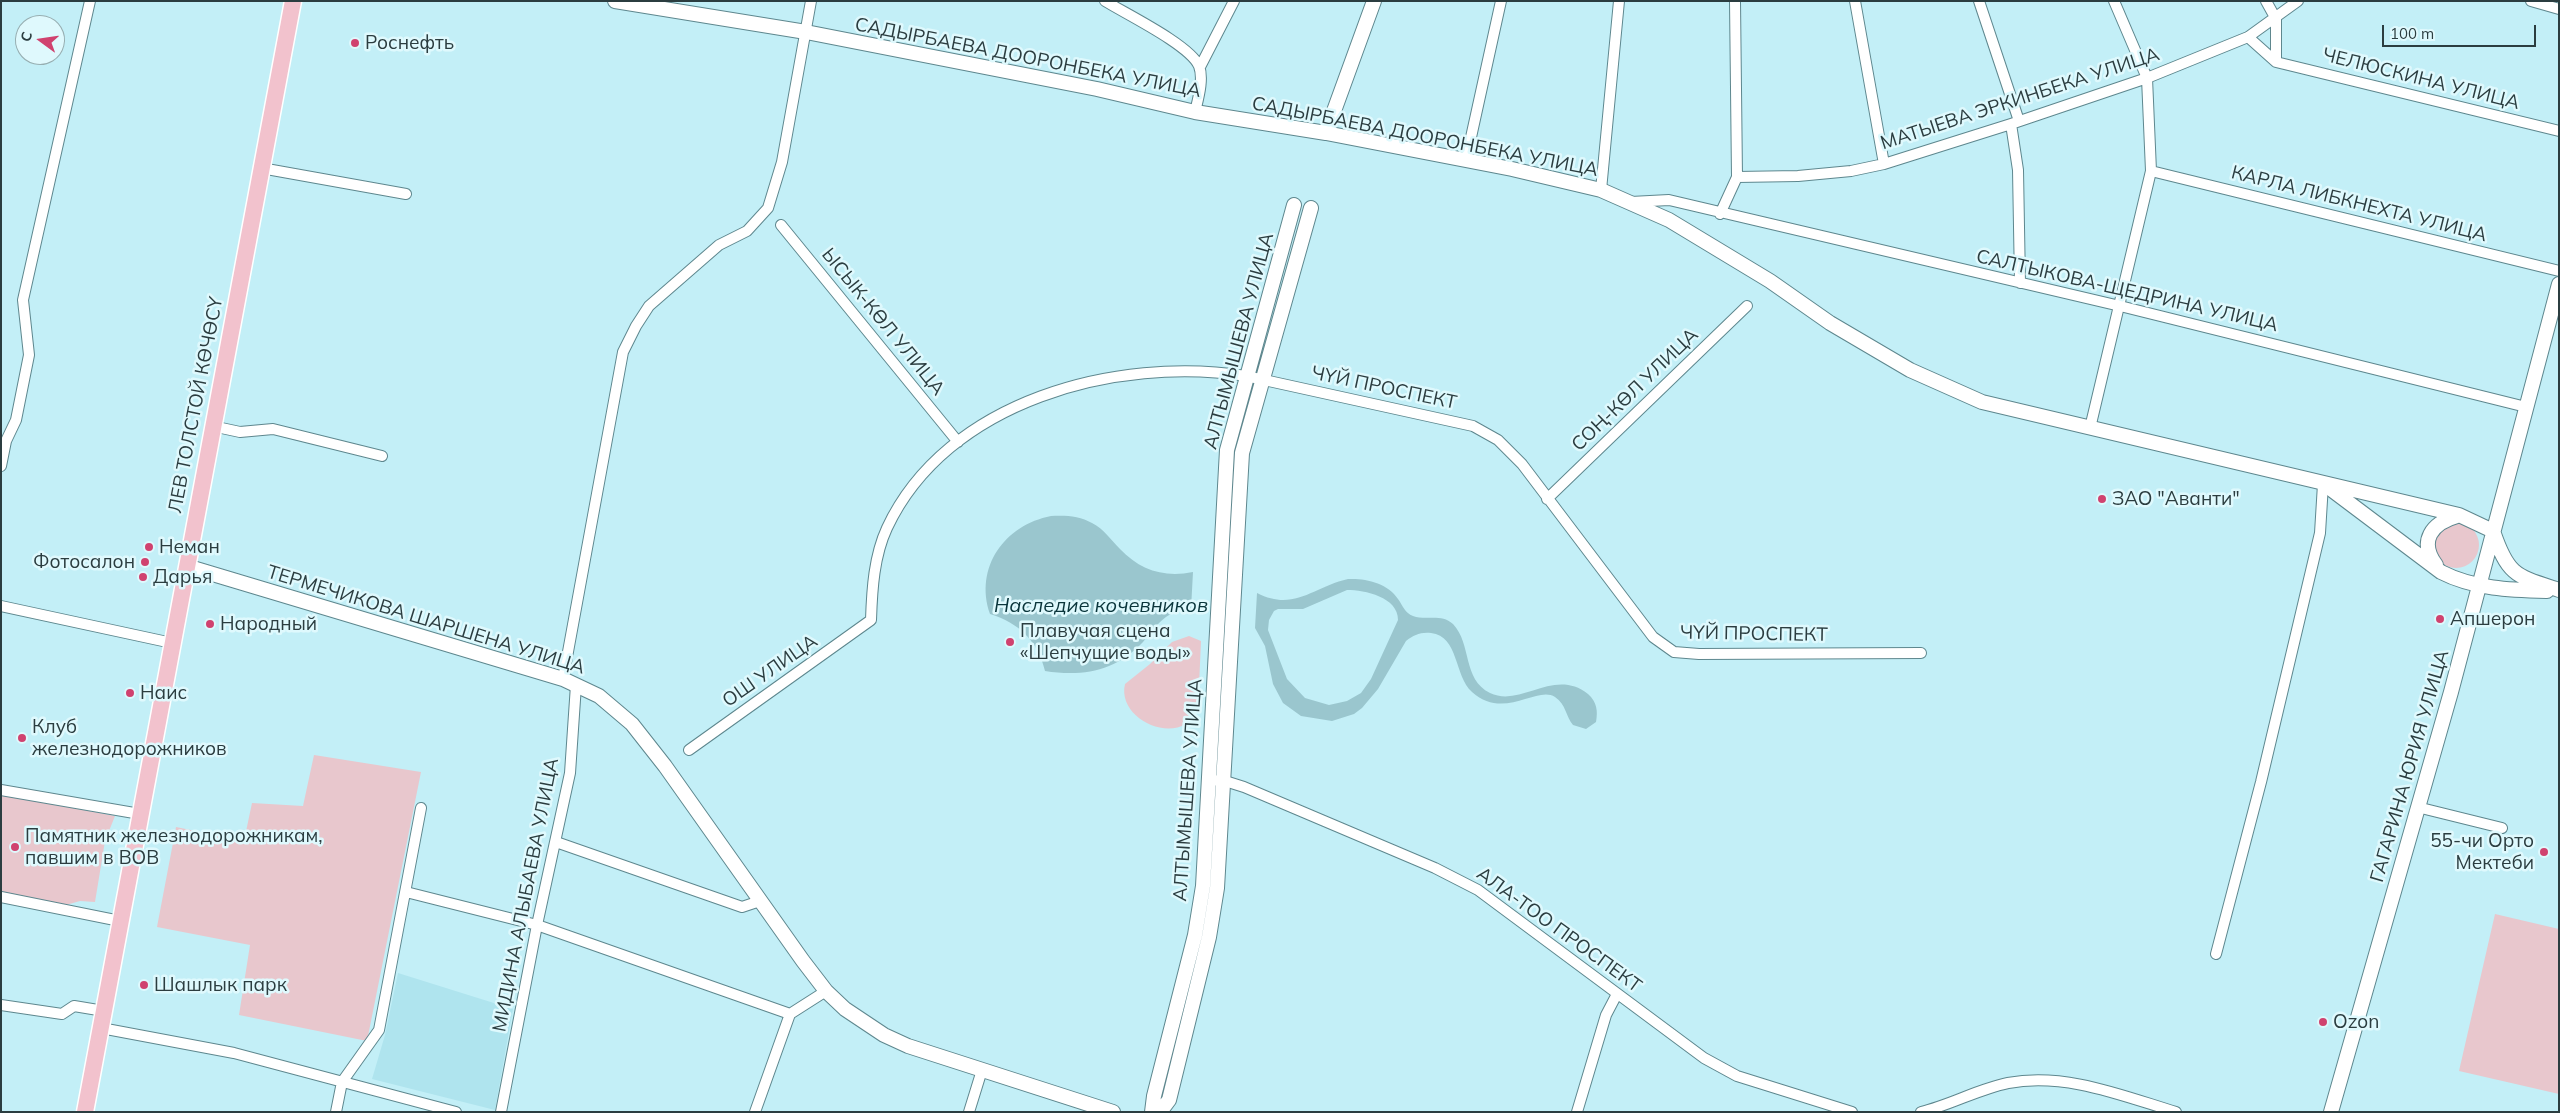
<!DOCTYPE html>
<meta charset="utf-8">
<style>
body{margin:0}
#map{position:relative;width:2560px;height:1113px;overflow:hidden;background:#c3eff7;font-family:Mulish,sans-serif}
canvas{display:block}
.frame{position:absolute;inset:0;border:2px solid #2b3d40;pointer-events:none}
.north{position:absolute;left:15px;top:15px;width:50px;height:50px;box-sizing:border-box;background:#dff9fd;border:1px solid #97aeb1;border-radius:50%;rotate:284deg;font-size:14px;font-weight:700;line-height:20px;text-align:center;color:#2b3d40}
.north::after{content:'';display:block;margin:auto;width:18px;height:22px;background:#d0426f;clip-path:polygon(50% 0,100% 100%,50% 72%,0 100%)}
.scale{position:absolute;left:2382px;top:25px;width:154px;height:22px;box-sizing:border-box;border:2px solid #2b3d40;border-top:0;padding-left:6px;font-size:15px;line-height:18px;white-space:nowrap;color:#2b3d40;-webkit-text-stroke:4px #dff9fd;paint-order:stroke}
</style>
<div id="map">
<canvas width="2560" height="1113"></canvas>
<div class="frame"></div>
<div class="north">С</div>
<div class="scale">100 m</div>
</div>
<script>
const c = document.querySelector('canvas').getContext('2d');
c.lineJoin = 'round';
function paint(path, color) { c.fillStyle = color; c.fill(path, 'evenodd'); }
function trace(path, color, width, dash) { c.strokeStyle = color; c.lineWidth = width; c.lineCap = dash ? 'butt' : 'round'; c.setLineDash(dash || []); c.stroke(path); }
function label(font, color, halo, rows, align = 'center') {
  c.font = font + ' Mulish,sans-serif'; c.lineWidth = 5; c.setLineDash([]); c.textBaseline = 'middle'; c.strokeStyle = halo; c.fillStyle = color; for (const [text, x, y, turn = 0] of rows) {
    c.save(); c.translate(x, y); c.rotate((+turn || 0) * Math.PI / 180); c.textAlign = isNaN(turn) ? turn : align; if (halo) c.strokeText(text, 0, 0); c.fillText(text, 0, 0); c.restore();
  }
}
paint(new Path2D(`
 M398 973 513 1009 495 1110 372 1079 385 1035Z`), '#afe4ee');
paint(new Path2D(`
 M2433 545a23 23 0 1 1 46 0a23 23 0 1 1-46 0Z
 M1189 636 1201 641 1198 709C1182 749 1116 721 1125 684L1150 664 1172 642Z
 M314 755 421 772 367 1041 239 1015 250 945 157 927 176 827 244 841 252 803 303 806Z
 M1 794 115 816 105 841 95 902 80 901 66 905 1 894Z
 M2495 914 2559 929V1094L2459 1071Z`), '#e8c7cd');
paint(new Path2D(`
 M1051 516C1065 515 1080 516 1092 523 1104 529 1111 540 1120 549 1140 570 1164 578 1193 572L1191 609C1166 610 1158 624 1143 642 1116 671 1083 677 1045 671 1038 641 1019 623 990 614 974 567 1005 525 1051 516Z
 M1348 579C1365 578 1388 583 1398 599 1403 606 1405 613 1413 616 1426 621 1441 613 1453 624 1472 644 1462 679 1490 693 1521 708 1554 667 1588 694 1597 702 1598 711 1596 722L1586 729 1573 725C1566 717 1566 704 1555 697 1537 685 1504 721 1472 692 1454 676 1459 636 1431 633 1420 632 1414 635 1406 641L1378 689 1362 708 1354 714 1332 721 1301 716 1283 703 1273 684 1265 646 1255 628 1257 593C1294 612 1313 587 1348 579ZM1347 590C1365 590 1398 597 1398 620L1371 679 1361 693 1347 701 1329 705 1305 698 1287 679 1268 630 1269 620 1274 611 1278 609H1303Z`), '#9ac6ce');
const street = new Path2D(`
 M1105 1C1126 14 1190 45 1199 66 1204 79 1198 99 1195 112
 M1855 1 1884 164
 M1979 1 2019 121
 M2266 1 2276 19V62
 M2531 1 2559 9
 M2248 37 2276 62 2559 131
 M1200 67 1234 1
 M2011 124 2018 170 2020 283
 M1466 160 1501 1
 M261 168 406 194
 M2151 171 2559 271
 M1737 177 1798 176 1851 171 1884 164 2011 124 2147 78 2248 37 2298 1
 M1601 190 1619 1
 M1631 202 1669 200 2120 306 2526 407
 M1720 214 1737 177 1735 1
 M781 225 958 442
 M212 426 240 432 273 429 382 456
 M2090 428 2151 171 2147 78 2114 1
 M1 466 6 441 16 420 29 355 23 300 90 1
 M1547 499 1747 306
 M1 606 172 643
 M563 679 623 352 636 326 649 306 719 245 747 231 768 208 782 162 811 1
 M689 750 871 620C872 589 874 556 887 528 947 400 1117 356 1246 376L1473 426 1498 440 1522 464 1653 637 1674 652 1699 654 1921 653
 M1209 780 1225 781 1244 787 1435 868 1478 890 1704 1058 1737 1076 1852 1112
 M1 790 140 814
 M2417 807 2502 828
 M556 842 742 907 760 901
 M406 892 537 925 790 1014 826 991
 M1 897 120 921
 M2216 954 2261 782 2320 533 2323 484
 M1 1005 62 1014 74 1006 104 1011
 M101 1028 234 1053 456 1112
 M336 1112 342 1082 379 1030 421 808
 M501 1112 537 925 570 773 576 685
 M755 1112 790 1014
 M969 1112 982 1070
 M1577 1112 1606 1015 1617 994
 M1921 1112C1951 1105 1978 1089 2008 1083 2065 1072 2123 1096 2176 1112`);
const secondary = new Path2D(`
 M615 1 806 32 1097 89 1195 112 1326 133 1512 169 1601 190 1669 220 1770 281 1830 323 1910 370 1982 402 2459 515 2493 531C2508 576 2516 576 2559 590
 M1326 133 1374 1
 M2328 487 2441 572C2474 589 2511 590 2547 591
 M2436 565C2418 541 2432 523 2457 516
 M186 566 563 679 599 696 632 724 665 766 803 961 826 991 845 1009 884 1035 908 1046 1113 1112
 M1152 1112 1154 1096 1195 935 1203 886 1227 450 1294 205
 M1160 1112 1169 1100 1209 937 1217 888 1242 453 1311 208
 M2331 1112 2451 692 2559 284`);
const primary = new Path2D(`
 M85 1112 293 1`);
trace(street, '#5e878e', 12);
trace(secondary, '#5e878e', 16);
trace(primary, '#fff', 19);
trace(street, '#fff', 10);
trace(secondary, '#fff', 14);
trace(primary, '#f2c2cd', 16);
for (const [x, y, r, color] of [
 [355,43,5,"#d0426f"],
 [2102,499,5,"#d0426f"],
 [149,547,5,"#d0426f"],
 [145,562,5,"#d0426f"],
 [143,577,5,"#d0426f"],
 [2440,619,5,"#d0426f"],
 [210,624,5,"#d0426f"],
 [1010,642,5,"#d0426f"],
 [130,693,5,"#d0426f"],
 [22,738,5,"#d0426f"],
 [15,847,5,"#d0426f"],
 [2544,852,5,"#d0426f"],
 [144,985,5,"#d0426f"],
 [2323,1022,5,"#d0426f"]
]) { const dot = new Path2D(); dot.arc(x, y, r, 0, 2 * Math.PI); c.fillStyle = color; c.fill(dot); trace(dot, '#dff9fd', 2); }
label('19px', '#2b3d40', '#dff9fd', [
 ["Роснефть",365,43],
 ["ЗАО \"Аванти\"",2112,499],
 ["Неман",159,547],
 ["Фотосалон",135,562,"right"],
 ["Дарья",153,577],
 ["Апшерон",2450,619],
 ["Народный",220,624],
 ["Плавучая сцена",1020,631],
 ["«Шепчущие воды»",1020,653],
 ["Наис",140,693],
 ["Клуб",32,727],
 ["железнодорожников",32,749],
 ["Памятник железнодорожникам,",25,836],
 ["павшим в ВОВ",25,858],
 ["55-чи Орто",2534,841,"right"],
 ["Мектеби",2534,863,"right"],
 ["Шашлык парк",154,985],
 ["Ozon",2333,1022]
], 'left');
label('19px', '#2b3d40', '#dff9fd', [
 ["САДЫРБАЕВА ДООРОНБЕКА УЛИЦА",1028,58,11],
 ["ЧЕЛЮСКИНА УЛИЦА",2421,79,14],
 ["МАТЫЕВА ЭРКИНБЕКА УЛИЦА",2020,99,-18],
 ["САДЫРБАЕВА ДООРОНБЕКА УЛИЦА",1425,137,11],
 ["КАРЛА ЛИБКНЕХТА УЛИЦА",2359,204,14],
 ["САЛТЫКОВА-ЩЕДРИНА УЛИЦА",2127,291,13],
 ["ЫСЫК-КӨЛ УЛИЦА",883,322,51],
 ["АЛТЫМЫШЕВА УЛИЦА",1239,341,-75],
 ["ЧҮЙ ПРОСПЕКТ",1384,388,12],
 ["СОҢ-КӨЛ УЛИЦА",1635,390,-44],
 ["ЛЕВ ТОЛСТОЙ КӨЧӨСҮ",196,405,-79],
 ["ТЕРМЕЧИКОВА ШАРШЕНА УЛИЦА",426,620,17],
 ["ЧҮЙ ПРОСПЕКТ",1754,634,1],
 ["ОШ УЛИЦА",770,671,-35],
 ["ГАГАРИНА ЮРИЯ УЛИЦА",2410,766,-74],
 ["АЛТЫМЫШЕВА УЛИЦА",1188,790,-86],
 ["МИДИНА АЛЫБАЕВА УЛИЦА",526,895,-79],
 ["АЛА-ТОО ПРОСПЕКТ",1559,930,36]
]);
label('italic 20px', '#0a353b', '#dff9fd', [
 ["Наследие кочевников",1101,606]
]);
</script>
